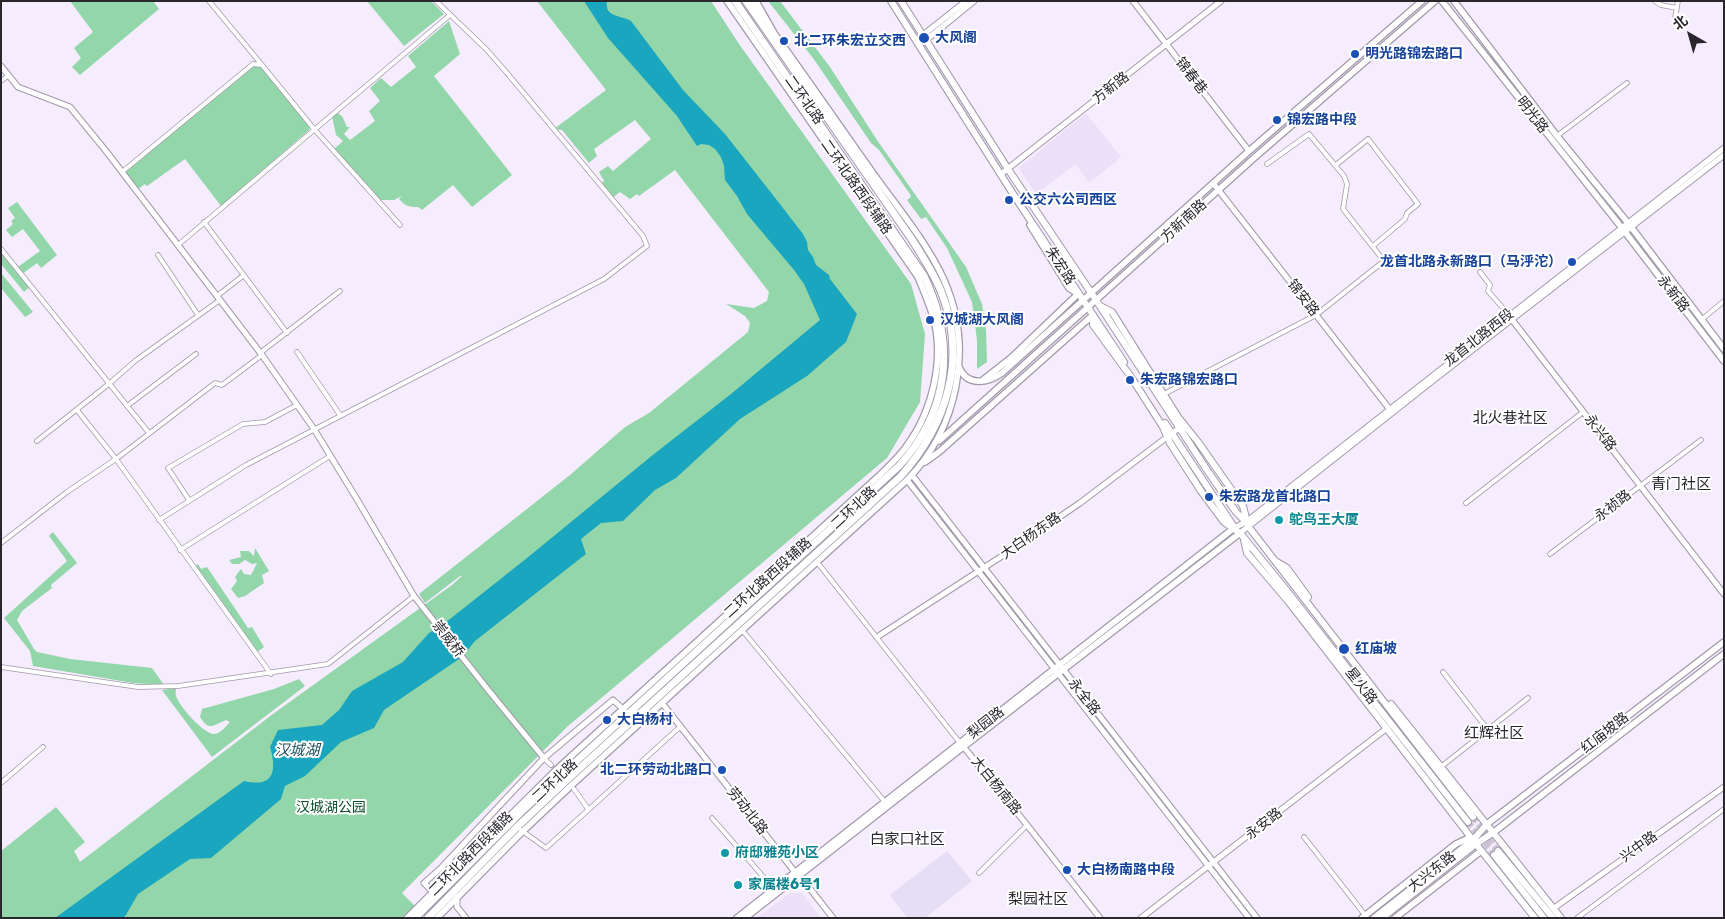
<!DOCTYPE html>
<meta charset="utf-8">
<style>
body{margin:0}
#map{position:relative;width:1725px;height:919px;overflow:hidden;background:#f5ecfe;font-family:Rubik,"Noto Sans SC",sans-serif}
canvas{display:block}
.frame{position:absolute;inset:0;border:2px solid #29262d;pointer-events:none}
.north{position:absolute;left:1665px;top:10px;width:50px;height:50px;-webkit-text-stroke:4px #fff;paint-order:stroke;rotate:322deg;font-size:14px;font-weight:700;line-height:20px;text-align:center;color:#29262d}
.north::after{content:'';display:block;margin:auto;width:18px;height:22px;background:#29262d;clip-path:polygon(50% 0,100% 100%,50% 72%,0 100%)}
</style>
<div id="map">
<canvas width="1725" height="919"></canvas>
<div class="frame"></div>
<div class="north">北</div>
</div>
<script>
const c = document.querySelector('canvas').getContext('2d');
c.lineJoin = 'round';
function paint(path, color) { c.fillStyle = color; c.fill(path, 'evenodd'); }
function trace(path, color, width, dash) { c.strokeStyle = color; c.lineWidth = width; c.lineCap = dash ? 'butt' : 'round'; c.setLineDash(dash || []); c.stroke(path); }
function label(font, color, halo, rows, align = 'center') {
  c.font = font + ' Rubik,"Noto Sans SC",sans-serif'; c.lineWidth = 4; c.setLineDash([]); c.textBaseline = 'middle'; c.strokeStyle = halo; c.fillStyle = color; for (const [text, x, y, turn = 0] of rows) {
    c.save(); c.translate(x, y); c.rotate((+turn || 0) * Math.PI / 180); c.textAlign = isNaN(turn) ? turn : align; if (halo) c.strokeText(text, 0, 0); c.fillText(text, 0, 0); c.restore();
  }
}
paint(new Path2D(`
 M947 851 972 881 925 918H907L890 895Z`), '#e5def4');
paint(new Path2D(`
 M1086 113 1121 157 1089 183 1076 164 1036 194 1020 170V167Z
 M790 893H802L821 918H757Z`), '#ecdff8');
paint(new Path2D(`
 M70 1H153L159 9 80 75 72 67 81 58 74 48 93 32Z
 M367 1H431L444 14 404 46Z
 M537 1H711L739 44 911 284 925 334 920 402 887 458 568 726 402 893 417 908 403 918H1V851L56 807 85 842 74 851 80 862 273 714 452 585 462 576H460L425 603 419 594 570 475 625 427 649 413 748 332 750 323 745 316 726 304 754 308 767 301 769 292 675 170 639 196 637 194 630 199 620 192 611 199 599 186 604 181 599 172 608 166 613 171 651 139 635 120 594 149 597 156 589 163 562 130 554 129 606 90Z
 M768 1H780L830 67 877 140 966 267 982 304 986 330 987 362 977 369V340L972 302 947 248 926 217 921 219 907 200 911 197 910 194 879 150 871 143 813 58Z
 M449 21 460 54 434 76 512 175 472 207 453 185 422 210 418 207C409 207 405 206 399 199L402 196 394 200H381L359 180 334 149 343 141 336 135 332 116 336 112 342 116 347 127H350L344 134 350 140 375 121 369 111 380 101 370 88 381 78 391 87 416 67 408 56Z
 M257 62 309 124V130L221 206 185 159 147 186 145 184 137 190 123 173Z
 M17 202 57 255 41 268 37 263 21 275 30 287 24 292 1 264V252L15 269 40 251 23 229 12 237 6 230 13 224 11 221 15 218 8 208Z
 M1 273 33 312 25 317 1 288Z
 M53 532 77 563 51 585 52 588 22 611 17 620 34 649 37 652 70 659 152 668 164 685 133 683 33 666 30 651 4 618 67 561 49 536Z
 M255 548 269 571 262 575 264 583 245 596 238 598 231 589 237 581 235 577 241 569 244 574 251 575 257 563 252 564 245 560 239 564H232L229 560 241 557 240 551H249L254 556Z
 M198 564 201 569 207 567 244 622 248 628 252 627 264 647 256 653 194 567Z
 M299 679 305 686 212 757 162 690 176 688C176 691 175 694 176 696 179 706 204 735 215 734 221 733 226 726 230 722L226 720C212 726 209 731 200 717L202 709 274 689Z`), '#93d6aa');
paint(new Path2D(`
 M584 1H607C604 18 622 15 631 21L683 90 725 134 776 199 803 234 807 242 808 250 813 257 816 265 829 275 830 279 857 314 846 342 807 376 740 419 676 478 655 490 623 521 601 523 581 539 586 554 475 641 462 657 384 710 374 728 341 742 305 776 285 786 281 799 211 858 190 859 138 894 126 915 123 918H55L244 781C274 788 277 771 270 747L278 730 322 725 339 710 352 691 403 662 429 633 450 619 527 558 654 454 731 394 820 320 804 284 794 270 747 214 737 196 725 180 724 166 721 157 715 149 709 145 701 144 697 146 677 116 608 38Z`), '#1aa6be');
trace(new Path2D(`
 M551 765 572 787`), '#ccc4d4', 4, [4, 2]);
trace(new Path2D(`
 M1473 817 1498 851
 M1468 822 1494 855`), '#ccc4d4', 6, [6, 3]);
const minor = new Path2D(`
 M209 1 262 65
 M1655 1 1661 5 1677 8
 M1675 18 1678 1
 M1 81 9 75
 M1557 136 1627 83
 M1336 165 1368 139 1418 204 1407 213 1405 219 1373 246
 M122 172 253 64 262 65 314 129 400 225
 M204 222 287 333
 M178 245 450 15
 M1 249 149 433
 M158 255 198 315
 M1480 272 1490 285 1488 291 1509 315
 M217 296 244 275
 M1701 320 1724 301
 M297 352 340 415
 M260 353 340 291
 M1164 394 1316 315 1384 261 1343 209 1347 184 1344 176 1309 134 1267 164
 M127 406 196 354
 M77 410 116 459 271 674
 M37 441 110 383 135 361 220 300
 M189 500 168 468 243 424 265 422 297 405
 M1466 503 1583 412
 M159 520 246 465 604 279 647 246 643 236 507 73 486 49 436 1
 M1 543 67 492 116 459 215 383 222 385 262 355
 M180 550 330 456
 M1550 554 1701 440
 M817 562 960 743
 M742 630 885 802
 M1 667 138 687 178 686 328 664 414 596
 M1443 672 1488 730
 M544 758 551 765
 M1442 766 1528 698
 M1 783 43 747
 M574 789 588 809
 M712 818 774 889
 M521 830 546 848 681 726
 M1304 837 1365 915
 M979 873 1027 825
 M1577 918 1724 809`);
const tertiary = new Path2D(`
 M1133 1 1249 151
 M923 35 966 1
 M926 40 974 1
 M1 66 18 87 70 107 106 151 262 355 314 429 358 501 414 596 489 691 544 758
 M1001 174 1221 1
 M1213 183 1391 411
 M1510 317 1724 594
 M912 475 1257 918
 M907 480 1249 918
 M1234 528 1246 522 1724 148
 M1240 533 1436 378 1724 155
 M877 637 999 558 1080 503 1179 428
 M662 703 798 876 811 890 833 918
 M962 745 1027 825 1100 918
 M433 892 424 883 442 867 544 758 613 700 624 710
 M457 897V907L466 918
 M1554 908 1724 787
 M1141 918 1387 728`);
const secondary = new Path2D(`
 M1442 1 1622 228 1724 361
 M1454 1 1557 136 1628 223 1724 349
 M959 367C967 387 988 383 1002 373L1249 151 1422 1
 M983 380 1011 358 1078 294 1069 288 1030 225
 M939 441 1254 158 1435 1
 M925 462 939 452 1093 315
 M1487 824 1724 642
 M1494 832 1724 654
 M407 918 556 770 880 475C889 466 899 457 906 447 933 411 946 356 932 313 928 301 923 289 918 277L727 1
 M437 918 522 832 575 782 907 480C958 428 974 348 944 280 927 243 898 208 875 176 841 128 808 80 774 33L757 3
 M737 918 1234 528
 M745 918 963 747 1240 533
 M1362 918 1456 844 1469 838 1473 840
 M1395 918 1481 851`);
const primary = new Path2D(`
 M891 1 1015 197 1124 362
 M901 1 1008 169 1096 300 1207 470 1236 512 1245 521
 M1100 306 1112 312 1178 417 1198 442 1243 506 1248 526 1473 817
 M1093 315V325L1131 377 1163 427 1170 443 1201 491 1224 522 1240 533 1287 591 1468 822
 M1165 423 1234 527
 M1244 540 1247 553 1288 601 1476 844 1535 918
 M1277 562 1287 568 1308 597
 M1391 704 1561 918
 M1498 851 1553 918
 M1494 855 1544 918
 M1374 918 1473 840 1487 824
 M1382 918 1476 844 1494 832`);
const trunk = new Path2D(`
 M753 1 761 19
 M415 918 522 811 899 466C950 410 956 344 924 276L735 1
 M428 918 517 827 568 779 900 477C947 425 968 358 941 291 933 272 922 255 911 238L746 1`);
trace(minor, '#a299aa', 5.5);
trace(tertiary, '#a299aa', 7);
trace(secondary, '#a299aa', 8);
trace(primary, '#a299aa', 8);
trace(trunk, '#a299aa', 9);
trace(minor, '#fff', 4);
trace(tertiary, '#fff', 5);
trace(secondary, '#fff', 5.5);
trace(primary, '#fff', 6);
trace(trunk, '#fff', 7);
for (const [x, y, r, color] of [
 [924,38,6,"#1a4fb4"],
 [784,41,5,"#1a4fb4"],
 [1355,54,5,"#1a4fb4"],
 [1277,120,5,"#1a4fb4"],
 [1009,200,5,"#1a4fb4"],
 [1572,262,5,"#1a4fb4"],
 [930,320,5,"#1a4fb4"],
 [1130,380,5,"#1a4fb4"],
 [1209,497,5,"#1a4fb4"],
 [1279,520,5,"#0f9aa8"],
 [1344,649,6,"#1a4fb4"],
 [607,720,5,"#1a4fb4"],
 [722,770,5,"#1a4fb4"],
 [725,853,5,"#0f9aa8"],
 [1067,870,5,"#1a4fb4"],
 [738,885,5,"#0f9aa8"]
]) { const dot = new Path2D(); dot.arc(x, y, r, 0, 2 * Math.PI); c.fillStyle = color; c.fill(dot); trace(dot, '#fff', 2); }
label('bold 14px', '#164399', '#fff', [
 ["大风阁",935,38],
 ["北二环朱宏立交西",794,41],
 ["明光路锦宏路口",1365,54],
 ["锦宏路中段",1287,120],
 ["公交六公司西区",1019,200],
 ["龙首北路永新路口（马泘沱）",1562,262,"right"],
 ["汉城湖大风阁",940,320],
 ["朱宏路锦宏路口",1140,380],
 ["朱宏路龙首北路口",1219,497],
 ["红庙坡",1355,649],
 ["大白杨村",617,720],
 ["北二环劳动北路口",712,770,"right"],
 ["大白杨南路中段",1077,870]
], 'left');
label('14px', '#29262d', '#fff', [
 ["锦春巷",1191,76,52],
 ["方新路",1111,88,-38],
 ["二环北路",804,100,55],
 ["明光路",1532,115,52],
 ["二环北路西段辅路",856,187,55],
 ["方新南路",1184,221,-42],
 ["朱宏路",1060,266,57],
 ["永新路",1673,294,52],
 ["锦安路",1303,298,52],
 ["龙首北路西段",1479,338,-38],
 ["永兴路",1600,433,52],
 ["永祯路",1613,506,-38],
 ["二环北路",854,508,-42],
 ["大白杨东路",1031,536,-35],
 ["二环北路西段辅路",768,578,-42],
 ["崇威桥",448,639,52],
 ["星火路",1361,686,52],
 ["永全路",1084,697,52],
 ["梨园路",986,723,-38],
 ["红庙坡路",1605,733,-38],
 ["二环北路",555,781,-43],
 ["大白杨南路",996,786,51],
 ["劳动北路",747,811,52],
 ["永安路",1264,824,-38],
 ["兴中路",1639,847,-36],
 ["二环北路西段辅路",471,854,-45],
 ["大兴东路",1432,872,-38]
]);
label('bold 14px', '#0d838f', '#fff', [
 ["鸵鸟王大厦",1289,520],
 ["府邸雅苑小区",735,853],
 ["家属楼6号1",748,885]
], 'left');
label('14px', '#0f502e', '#fff', [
 ["汉城湖公园",331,808]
]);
label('15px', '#29262d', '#fff', [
 ["北火巷社区",1510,419],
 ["青门社区",1681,485],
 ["红辉社区",1494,734],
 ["白家口社区",907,840],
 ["梨园社区",1038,900]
]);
label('italic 15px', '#21545f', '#fff', [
 ["汉城湖",297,751]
]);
</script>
